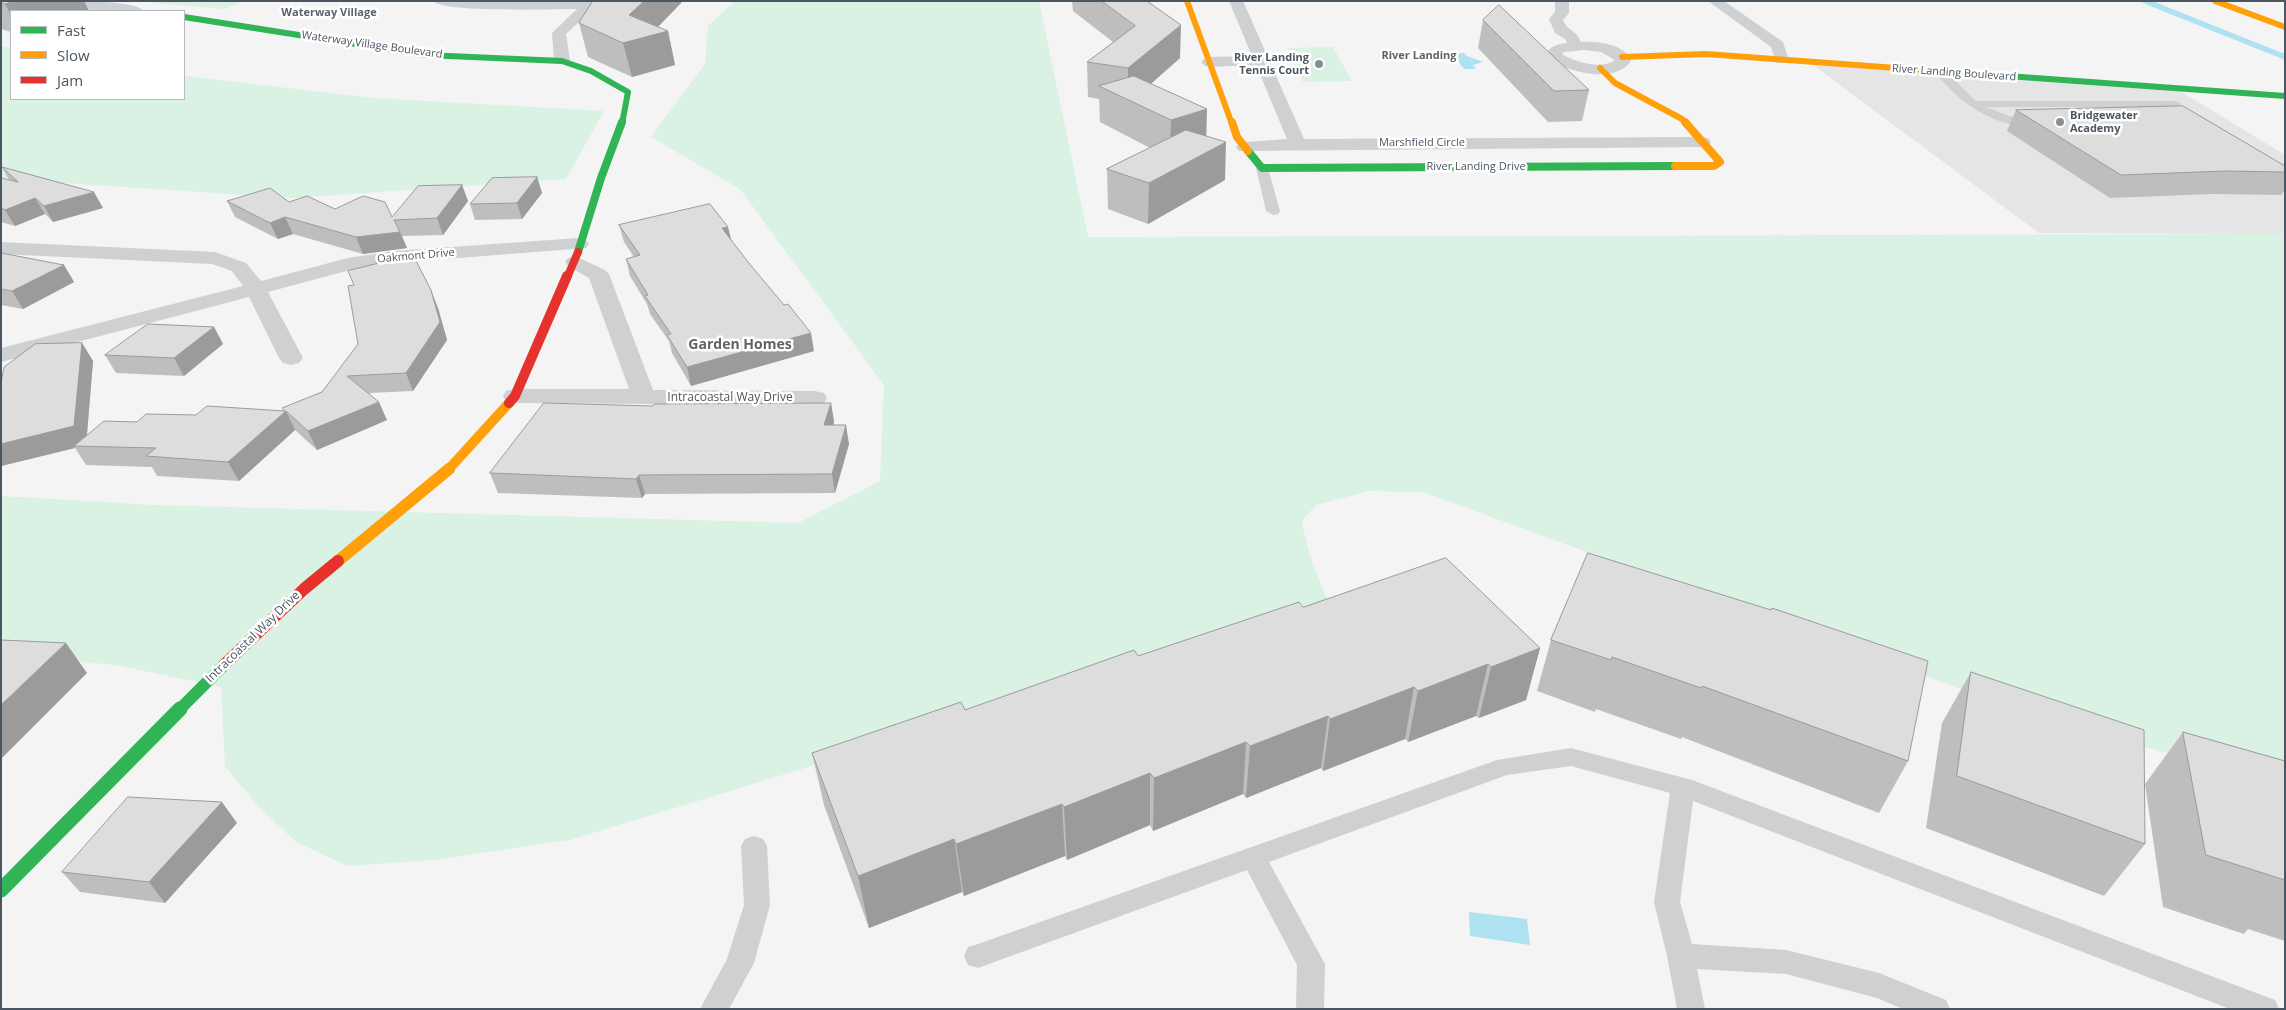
<!DOCTYPE html>
<style>
body{margin:0}
#map{position:relative;width:2286px;height:1010px;overflow:hidden;background:#f4f4f4;font-family:"Open Sans",sans-serif}
canvas{display:block}
.frame{position:absolute;inset:0;border:2px solid #4a5661;pointer-events:none}
.legend{position:absolute;left:10px;top:10px;width:175px;height:90px;box-sizing:border-box;background:#fff;border:1px solid #b7bbc0;margin:0;padding:6px 9px;list-style:none;font-size:15px;color:#4a5661}
.legend li{display:flex;align-items:center;gap:10px;height:25px}
.legend b{width:25px;border:1px solid #b7bbc0}
</style>
<div id="map">
<canvas width="2286" height="1010"></canvas>
<div class="frame"></div>
<ul class="legend">
<li><b style="height:6px;background:#30b455"></b>Fast</li>
<li><b style="height:6px;background:#ff9f0a"></b>Slow</li>
<li><b style="height:6px;background:#e5322d"></b>Jam</li>
</ul>
</div>
<script>
const c = document.querySelector('canvas').getContext('2d');
c.lineJoin = 'round';
function paint(path, color) { c.fillStyle = color; c.fill(path, 'evenodd'); }
function trace(path, color, width, dash) { c.strokeStyle = color; c.lineWidth = width; c.lineCap = dash ? 'butt' : 'round'; c.setLineDash(dash || []); c.stroke(path); }
function label(font, color, halo, rows, align = 'center') {
  c.font = font + ' "Open Sans",sans-serif'; c.lineWidth = 5; c.setLineDash([]); c.textBaseline = 'middle'; c.strokeStyle = halo; c.fillStyle = color; for (const [text, x, y, turn = 0] of rows) {
    c.save(); c.translate(x, y); c.rotate((+turn || 0) * Math.PI / 180); c.textAlign = isNaN(turn) ? turn : align; if (halo) c.strokeText(text, 0, 0); c.fillText(text, 0, 0); c.restore();
  }
}
paint(new Path2D(`
 M1809 62 2177 89 2285 155V234L2039 233Z`), '#e6e5e6');
paint(new Path2D(`
 M157 1H243L225 9 153 3Z
 M735 1H1039L1088 237 2285 234V771L2193 760 2043 719 1423 492 1369 491 1316 505 1302 521C1307 551 1318 580 1331 607L570 840 433 860 347 866 295 841 257 805 225 766 221 687 115 665 1 654V496L155 505 798 523 880 481 884 385 740 189 651 137 705 64 708 26Z
 M1 46 11 48V99H184V76L374 98 604 111 566 179 293 198 1 179Z
 M1333 47 1352 81 1303 82 1287 48Z`), '#d9f2e3');
paint(new Path2D(`
 M1452 53H1464L1467 56 1483 62 1473 65 1476 69H1464Z
 M1469 912 1527 919 1530 945 1470 936Z`), '#aee2f0');
trace(new Path2D(`
 M2145 1 2285 57`), '#aee2f0', 5.5);
paint(new Path2D(`
 M1940 69 1944 70 1976 101H2176L2182 104 2176 107H1986L2009 116 2036 120 2042 123C2037 128 2030 126 2024 126 1987 123 1959 101 1936 74V70Z
 M1262 164 1268 168 1280 211 1278 214 1273 215 1266 211 1256 168Z
 M1571 748 1692 780 2275 1000 2279 1009H2230L1693 801 1680 902 1692 944 1786 950 1879 973 1946 1000 1950 1009H1903L1877 998 1786 974 1697 969 1705 1009H1677L1667 956 1654 902 1670 793 1571 766 1507 775 1269 862 1325 964 1324 1009H1296L1297 965 1247 870 978 968 968 965 964 956 968 947 978 944 1497 760Z
 M754 836 763 839 767 846 770 905 754 963 729 1009H700L727 959 744 905 741 846 745 839Z`), '#ced0d2');
paint(new Path2D(`
 M68 1C83 1 136 1 144 11 127 12 80 14 68 1Z
 M433 1H591L597 5 566 34 570 61 567 64H557L554 61 552 33 577 9C555 9 444 13 433 1Z
 M1229 1H1243L1304 139 1702 137 1708 138 1711 142 1708 146 1702 147 1239 151 1236 147 1239 143 1245 142 1287 139 1256 65 1209 67 1204 65 1201 62 1204 59 1209 57 1252 56Z
 M1555 1H1569V13L1563 20C1568 32 1577 30 1581 42 1596 41 1626 44 1631 61 1614 85 1568 72 1549 59L1546 56C1548 46 1558 44 1567 43L1565 39 1555 33 1549 19 1555 12ZM1584 50 1601 52 1615 60C1602 70 1575 62 1562 54L1564 52Z
 M1708 1H1724L1783 42 1789 60 1786 63H1776L1771 47Z
 M579 238 586 240 589 244 586 248 394 263 350 270 268 292 303 358 299 363 291 365 283 363 279 358 249 297 1 362V348L243 286 232 271 212 264 1 254V242L215 252 246 263 261 281 348 258 394 251Z
 M575 256 605 270 609 274 653 390 815 391 824 393 827 398 824 403 815 405 515 403 506 401 503 396 506 391 515 389H629L589 278 568 266 565 262 568 258Z`), '#ced0d2');
trace(new Path2D(`
 M184 17 426 55 562 61 591 71 628 92 622 124
 M1924 70 2285 96`), '#30b455', 6);
trace(new Path2D(`
 M1248 151 1262 168 1675 166
 M578 252 601 178 622 122`), '#30b455', 8);
trace(new Path2D(`
 M179 710 226 663`), '#30b455', 12);
trace(new Path2D(`
 M1 890 180 709`), '#30b455', 15);
trace(new Path2D(`
 M1187 1 1232 124
 M2215 1 2285 27
 M1622 57 1706 54 1924 70
 M1600 68 1615 83 1682 119 1686 124`), '#ff9f0a', 6);
trace(new Path2D(`
 M1232 122 1237 137 1248 151
 M1675 166H1714L1720 162 1685 122`), '#ff9f0a', 8);
trace(new Path2D(`
 M448 470 509 403`), '#ff9f0a', 10);
trace(new Path2D(`
 M338 561 449 469`), '#ff9f0a', 12);
trace(new Path2D(`
 M567 278 578 252`), '#e5322d', 8);
trace(new Path2D(`
 M509 403 515 396 567 276`), '#e5322d', 10);
trace(new Path2D(`
 M226 663 304 589 338 561`), '#e5322d', 12);
paint(new Path2D(`
 M1 1H84L89 11H11V32L1 29Z
 M593 1H682L681 3 658 27 668 31 675 65 632 77 588 57 579 23Z
 M1072 1H1147L1180 58 1151 84 1206 136 1225 180 1148 224 1108 209 1107 169 1150 148 1100 122 1099 99 1088 97 1087 62 1113 42 1073 11Z
 M1483 20 1589 90 1582 121 1548 122 1478 48Z
 M2016 110 2285 166V190L2281 195 2212 194 2110 198 2007 131Z
 M2 167 103 208 53 222 45 214 15 226 1 222V178L9 180Z
 M537 177 542 193 522 219 475 220 470 204Z
 M462 185 468 201 443 235 402 236 407 248 363 254 293 234 278 239 235 217 227 201 289 202 392 217Z
 M619 225 731 240 814 351 691 386 672 353 669 341 650 314 647 304 630 276 626 259 634 257 624 242Z
 M1 253 64 265 74 282 23 309 1 305Z
 M438 308 447 340 413 391 369 393 387 420 317 450 295 430 239 481 157 476 152 467 86 465 75 448 1 466 82 343 93 361 87 435 137 422 196 415 284 411 282 408 322 392Z
 M214 327 223 344 184 376 116 373 105 355Z
 M831 403 834 422 833 425 849 444 835 493 645 494 642 498 498 493 490 473 653 406Z
 M1588 553 1908 761 1879 813 1682 737 1681 739 1596 709 1595 712 1537 691 1551 640Z
 M1303 607 1540 648 1526 700 1479 718 1476 716 1408 742 1405 739 1323 771 1321 768 1246 798 1243 794 1153 831 1150 825 1067 860 1065 856 964 896 962 892 869 928 824 805 812 753 965 710Z
 M1971 672 2145 844 2104 896 1926 828 1942 723Z
 M2183 732 2285 761V941L2248 929 2244 934 2163 907 2145 784Z
 M237 823 165 903 80 892 62 872Z`), '#bebebf');
paint(new Path2D(`
 M14 1H84L89 11H11V15L5 4Z
 M644 1H682L681 3 649 36 668 31 675 65 632 77 623 43 629 15Z
 M1181 25 1180 58 1131 101 1128 100V68Z
 M1207 109 1206 147 1170 158 1171 120Z
 M1226 142 1225 180 1148 224 1149 183Z
 M537 177 542 193 522 219 517 203Z
 M462 185 468 201 443 235 437 218Z
 M94 192 103 208 53 222 44 206Z
 M35 198 45 214 15 226 5 210Z
 M285 217 293 234 278 239 270 223Z
 M728 227 732 243 722 228Z
 M400 232 407 248 363 254 356 237Z
 M64 265 74 282 23 309 12 291Z
 M431 290 438 308 447 340 413 391 406 373Z
 M214 327 223 344 184 376 174 358Z
 M811 333 814 351 691 386 687 367Z
 M82 343 93 361 86 445 74 446 75 448 1 466V444Z
 M379 402 387 420 317 450 308 431Z
 M831 403 834 422 827 444 824 425Z
 M286 411 295 430 239 481 228 462Z
 M846 425 849 444 835 493 832 474Z
 M639 475 645 494 642 498 636 479Z
 M66 643 87 673 1 759V705Z
 M1540 648 1526 700 1479 718 1491 667Z
 M1488 664 1476 716 1408 742 1418 691Z
 M1414 687 1405 739 1323 771 1330 719Z
 M1328 716 1321 768 1246 798 1250 746Z
 M1246 742 1243 794 1153 831 1154 778Z
 M1150 773V825L1067 860 1064 807Z
 M222 802 237 823 165 903 149 882Z
 M1062 804 1065 856 964 896 956 844Z
 M954 839 962 892 869 928 858 876Z`), '#9b9b9b');
const building = new Path2D(`
 M1 1H14L5 4 1 3Z
 M593 1H644L629 15 668 31 623 43 579 23Z
 M1102 1H1147L1181 25 1128 68 1087 62 1135 26Z
 M1499 5 1589 90 1554 91 1483 20Z
 M1134 76 1207 109 1171 120 1099 86Z
 M2183 106 2285 166V172L2224 171 2121 175 2016 110Z
 M1186 130 1226 142 1149 183 1107 169Z
 M2 167 94 192 44 206 35 198 5 210 1 208V178L18 182Z
 M537 177 517 203 470 204 492 178Z
 M462 185 437 218 394 220 400 232 356 237 285 217 270 223 227 201 270 188 289 202 307 196 335 209 363 196 385 202 392 217 418 186Z
 M710 204 728 227 722 228 748 262 784 305 788 304 811 333 687 367 667 335 671 334 645 296 648 295 626 259 640 255 619 225Z
 M1 253 64 265 12 291 1 289Z
 M413 255 431 290 440 322 406 373 347 376 379 402 308 431 286 411 228 462 146 456 156 448 74 446 104 421 137 422 146 414 196 415 207 406 285 411 282 408 322 392 358 344 348 286 354 285 348 271Z
 M148 324 214 327 174 358 105 355Z
 M82 343 74 426 1 444V383L4 367 35 344Z
 M544 403 653 406 654 404 831 403 824 425H846L832 474 639 475 636 479 490 473Z
 M1588 553 1771 610 1772 608 1928 661 1908 761 1702 686 1701 688 1612 657 1611 660 1551 640Z
 M1446 558 1540 648 1491 667 1488 664 1418 691 1414 687 1330 719 1328 716 1250 746 1246 742 1154 778 1150 773 1064 807 1062 804 956 844 954 839 858 876 812 753 961 702 965 710 1134 650 1138 656 1299 602 1303 607Z
 M1 640 66 643 1 705Z
 M1971 672 2144 730 2145 844 1957 776Z
 M2183 732 2285 761V880L2206 855Z
 M128 797 222 802 149 882 62 872Z`);
paint(building, '#ddddde');
trace(building, '#9b9b9b', 1);
for (const [x, y, r, color] of [
 [1319,64,5,"#868d94"],
 [2060,122,5,"#868d94"]
]) { const dot = new Path2D(); dot.arc(x, y, r, 0, 2 * Math.PI); c.fillStyle = color; c.fill(dot); trace(dot, '#fff', 2); }
label('bold 11px', '#5f6368', '#fff', [
 ["Waterway Village",329,13],
 ["River Landing",1419,56]
]);
label('11px', '#4a5661', '#fff', [
 ["Waterway Village Boulevard",372,45,8],
 ["River Landing Boulevard",1954,73,4],
 ["Marshfield Circle",1422,143],
 ["River Landing Drive",1476,167],
 ["Oakmont Drive",416,256,-5]
]);
label('bold 11px', '#4a5661', '#fff', [
 ["River Landing",1309,58],
 ["Tennis Court",1309,71],
 ["Bridgewater",2070,116,"left"],
 ["Academy",2070,129,"left"]
], 'right');
label('12px', '#4a5661', '#fff', [
 ["Intracoastal Way Drive",730,398],
 ["Intracoastal Way Drive",253,637,-44]
]);
label('bold 14px', '#5f6368', '#fff', [
 ["Garden Homes",740,345]
]);
</script>
